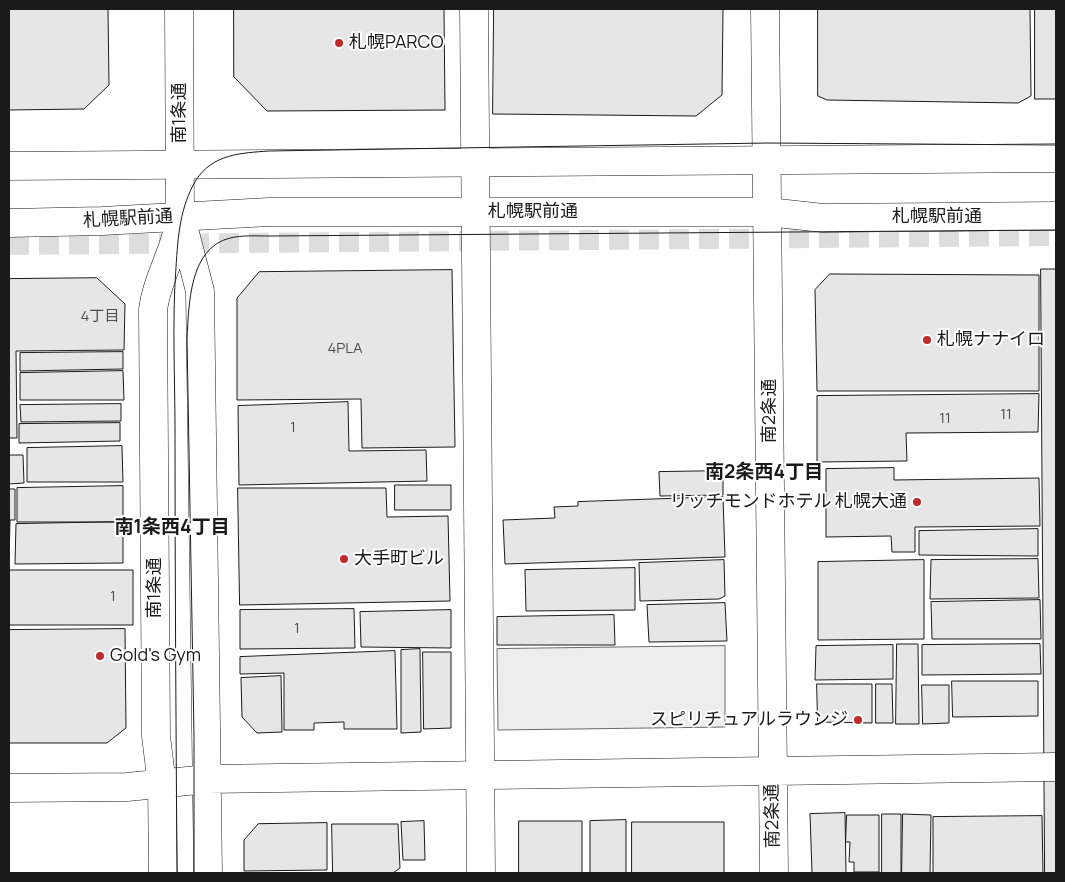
<!DOCTYPE html>
<meta charset="utf-8">
<style>
body{margin:0}
#map{position:relative;width:1065px;height:882px;overflow:hidden;background:#fff;font-family:Manrope,sans-serif}
canvas{display:block}
.frame{position:absolute;inset:0;border:10px solid #1a1a1a;pointer-events:none}
</style>
<div id="map">
<canvas width="1065" height="882"></canvas>
<div class="frame"></div>
</div>
<script>
const c = document.querySelector('canvas').getContext('2d');
c.lineJoin = 'round';
function paint(path, color) { c.fillStyle = color; c.fill(path, 'evenodd'); }
function trace(path, color, width, dash) { c.strokeStyle = color; c.lineWidth = width; c.lineCap = dash ? 'butt' : 'round'; c.setLineDash(dash || []); c.stroke(path); }
function label(font, color, halo, rows, align = 'center') {
  c.font = font + ' Manrope,"Noto Sans JP",sans-serif'; c.lineWidth = 4; c.setLineDash([]); c.textBaseline = 'middle'; c.strokeStyle = halo; c.fillStyle = color; for (const [text, x, y, turn = 0] of rows) {
    c.save(); c.translate(x, y); c.rotate((+turn || 0) * Math.PI / 180); c.textAlign = isNaN(turn) ? turn : align; if (halo) c.strokeText(text, 0, 0); c.fillText(text, 0, 0); c.restore();
  }
}
const parking = new Path2D(`
 M725 646V727L498 730 497 649Z`);
paint(parking, '#ededed');
trace(parking, '#6a6a6a', 1);
const building = new Path2D(`
 M9 9H108L109 85 84 109 9 110Z
 M234 9H444L445 110 267 111 234 77Z
 M494 9H723L722 95 696 116 493 114Z
 M818 9H1030L1031 96 1018 103 827 100 818 96Z
 M1035 9H1056V99H1035Z
 M1041 269H1056V873H1045Z
 M452 270 455 447 362 448 361 399 237 400V298L259 272Z
 M830 274 1039 275V391H817L815 290Z
 M97 278 125 304 124 350 16 351 17 438H9V279Z
 M123 352V369L20 371V353Z
 M123 371 124 400H20V373Z
 M1039 394 1038 432 906 433 907 461 817 462V396Z
 M348 402 349 451 426 450 427 481 239 485 238 406Z
 M121 404V421L21 422 20 405Z
 M120 423V441L19 443V424Z
 M122 446 123 482H27V448Z
 M9 455H23L24 483 9 484Z
 M894 468V480L1039 478 1040 526 915 527V552H892L891 536 826 537V469Z
 M723 471V495L660 496 659 472Z
 M395 485H451V510H395Z
 M123 486V522H17V488Z
 M238 488H386L387 517 448 516 450 601 240 605Z
 M9 489H15V520H10L9 567Z
 M723 497 725 557 505 564 503 520 555 518 554 507 578 506V502Z
 M123 522V563L15 564 16 524Z
 M1038 529V556L919 555V531Z
 M1038 559 1039 598 930 599 931 560Z
 M724 560 725 596 719 599 640 601 639 563Z
 M924 560V639L818 640V562Z
 M635 568V610L526 611 525 570Z
 M9 570H133V625H9Z
 M1040 600 1041 639H932L931 602Z
 M725 603 727 641 649 642 647 605Z
 M354 609 355 648 240 649V610Z
 M451 610V648L361 647 360 612Z
 M614 615 615 645H497V617Z
 M125 629 126 728 107 743H9V630Z
 M897 644H918L919 724H896Z
 M1040 644 1041 674 922 675V645Z
 M893 645V679L815 680 816 646Z
 M420 649 421 732 401 733V650Z
 M395 651 397 729H344V722L314 723V730H284V673L240 674V657Z
 M423 652H451V728L424 729Z
 M281 676 282 732 257 733 242 717 241 678Z
 M952 681H1038V716L953 717Z
 M817 684H872V723L818 722Z
 M876 684H892L893 723H876Z
 M922 685H949V723L923 724Z
 M845 813 846 873H812L810 814Z
 M882 814H901V873H882Z
 M903 814 931 815 930 873H902Z
 M847 815H879V872H854V862H849L850 842H846Z
 M1042 816 1043 873H933V817Z
 M626 820V873H590V821Z
 M424 821 425 860H403L401 822Z
 M519 821H582V873H519Z
 M632 822H724V873H632Z
 M327 823V870L244 871V840L258 824Z
 M332 824H398L400 868 393 873H333Z`);
paint(building, '#e6e6e6');
trace(building, '#1a1a1a', 1);
trace(new Path2D(`
 M9 245 1056 236`), '#ddd', 20, [20, 10]);
const minor = new Path2D(`
 M474 9 481 873`);
const tertiary = new Path2D(`
 M765 9 774 873
 M181 218 200 291 208 873
 M9 788 127 787 208 779 1056 767
 M163 873 162 785 156 736 153 310C157 277 177 249 180 216L179 9`);
const trunk = new Path2D(`
 M9 166 1056 158
 M9 223 102 221 269 212H768L823 218 1056 216`);
trace(minor, '#1a1a1a', 29);
trace(tertiary, '#1a1a1a', 29);
trace(trunk, '#1a1a1a', 29);
trace(minor, '#fff', 28);
trace(tertiary, '#fff', 28);
trace(trunk, '#fff', 28);
trace(new Path2D(`
 M177 873C176 726 175 579 175 431 175 376 172 322 176 267 178 236 180 207 196 180 213 154 241 153 269 151L767 143 1056 145
 M194 873V736L187 338C189 305 189 248 230 238 242 235 257 236 269 236L1056 230`), '#1a1a1a', 1);
for (const [x, y, r, color] of [
 [339,43,5,"#c62828"],
 [927,340,5,"#c62828"],
 [917,502,5,"#c62828"],
 [344,559,5,"#c62828"],
 [100,656,5,"#c62828"],
 [858,720,5,"#c62828"]
]) { const dot = new Path2D(); dot.arc(x, y, r, 0, 2 * Math.PI); c.fillStyle = color; c.fill(dot); trace(dot, '#fff', 2); }
label('15px', '#4d4d4d', null, [
 ["4丁目",100,317],
 ["4PLA",345,349],
 ["11",1006,415],
 ["11",945,419],
 ["1",293,428],
 ["1",113,597],
 ["1",297,629]
]);
label('18px', '#1a1a1a', '#fff', [
 ["札幌PARCO",349,43],
 ["札幌ナナイロ",937,340],
 ["リッチモンドホテル 札幌大通",907,502,"right"],
 ["大手町ビル",354,559],
 ["Gold's Gym",110,656],
 ["スピリチュアルラウンジ",848,720,"right"]
], 'left');
label('18px', '#1a1a1a', '#fff', [
 ["南1条通",180,113,-90],
 ["札幌駅前通",533,212],
 ["札幌駅前通",937,217],
 ["札幌駅前通",128,219,-3],
 ["南2条通",770,411,-90],
 ["南1条通",155,588,-90],
 ["南2条通",773,816,-91]
]);
label('bold 19px', '#1a1a1a', '#fff', [
 ["南2条西4丁目",764,473],
 ["南1条西4丁目",172,528]
]);
</script>
